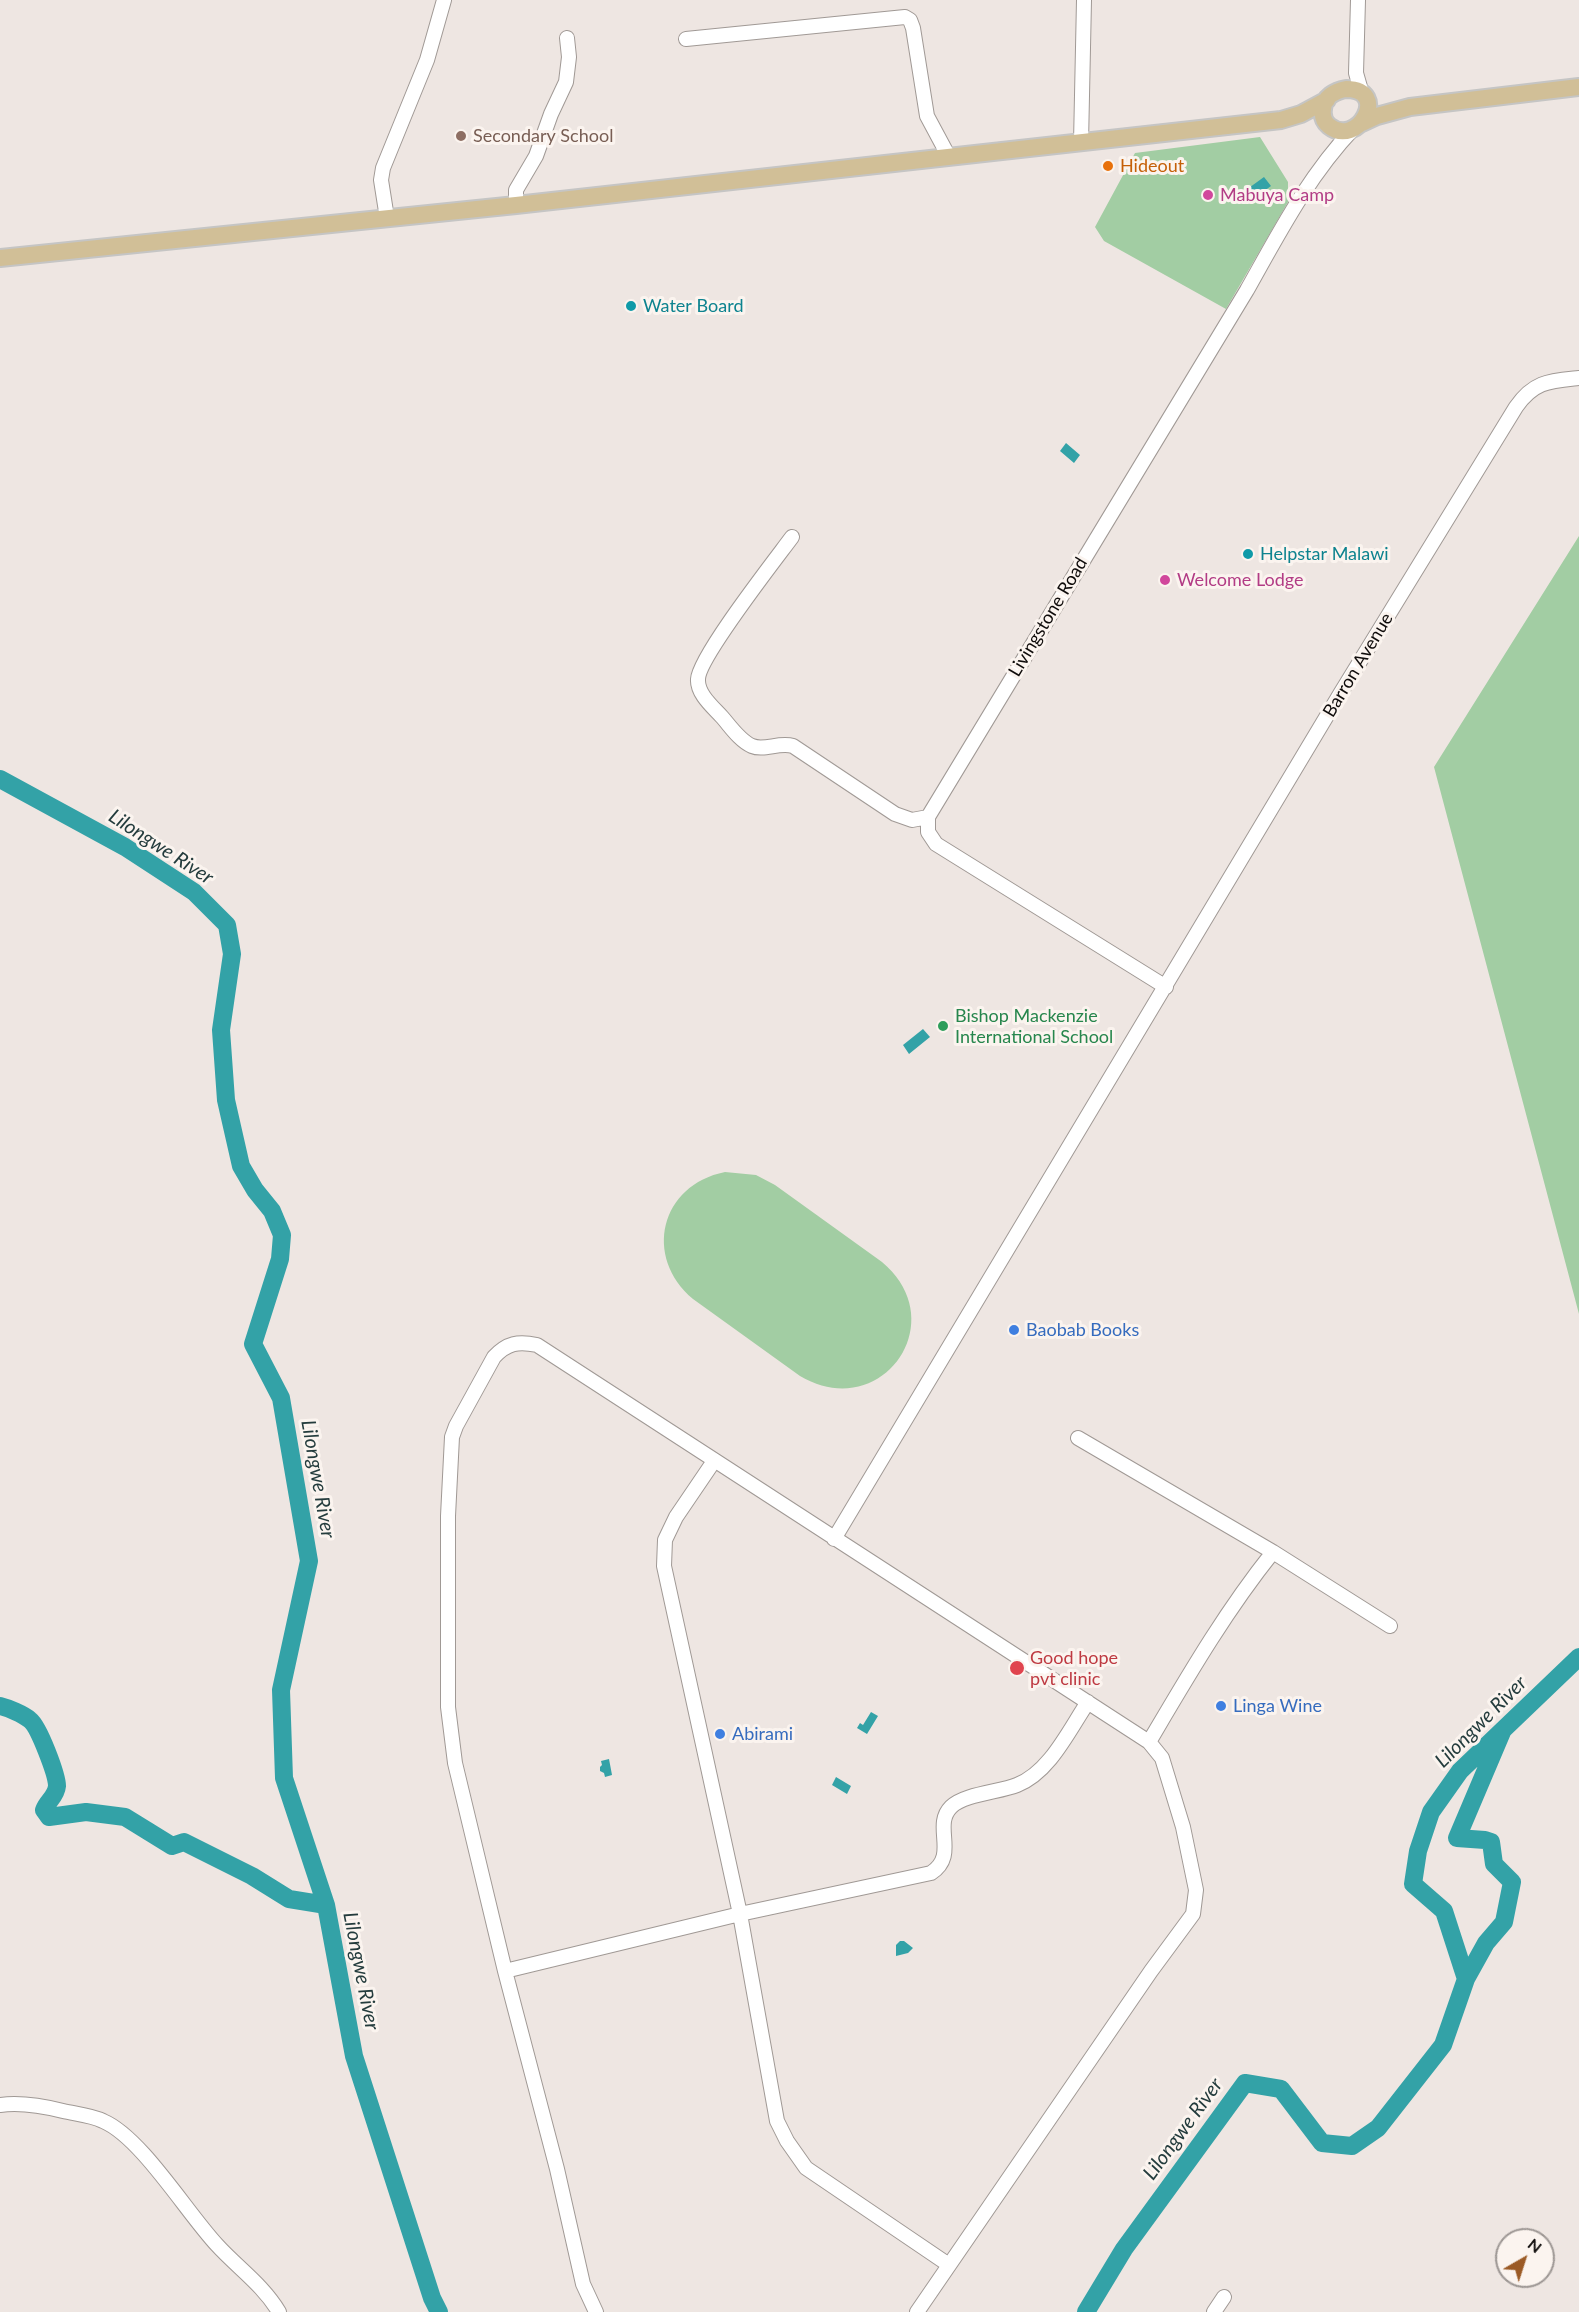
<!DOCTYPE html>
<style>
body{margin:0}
#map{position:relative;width:1579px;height:2312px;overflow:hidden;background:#eee6e2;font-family:Lato,sans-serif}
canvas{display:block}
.north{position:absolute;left:1495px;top:2228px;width:60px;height:60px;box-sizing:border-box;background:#fbf4ef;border:2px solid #9d9794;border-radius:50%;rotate:39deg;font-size:16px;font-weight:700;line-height:24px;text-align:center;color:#0f0c0b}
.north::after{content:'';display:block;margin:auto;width:21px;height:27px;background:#9b5a25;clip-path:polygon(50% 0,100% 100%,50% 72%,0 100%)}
</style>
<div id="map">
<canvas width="1579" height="2312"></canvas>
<div class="north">N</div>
</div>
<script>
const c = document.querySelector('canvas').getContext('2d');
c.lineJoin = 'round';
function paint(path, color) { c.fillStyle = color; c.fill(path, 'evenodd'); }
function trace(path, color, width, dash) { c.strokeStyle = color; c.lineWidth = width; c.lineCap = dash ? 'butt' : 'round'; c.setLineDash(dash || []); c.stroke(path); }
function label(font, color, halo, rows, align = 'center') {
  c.font = font + ' Lato,sans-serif'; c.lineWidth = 6; c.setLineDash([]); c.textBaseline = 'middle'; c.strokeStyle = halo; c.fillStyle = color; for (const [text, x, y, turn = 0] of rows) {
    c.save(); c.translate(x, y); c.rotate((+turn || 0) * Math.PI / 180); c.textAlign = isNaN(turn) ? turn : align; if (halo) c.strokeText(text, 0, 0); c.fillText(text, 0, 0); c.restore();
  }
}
paint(new Path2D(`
 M1260 137 1288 182V202L1226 309 1104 241 1095 227 1135 153Z
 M1579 536V1314L1434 767Z
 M725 1172 756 1175 775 1185 882 1262C954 1322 881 1424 800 1376L693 1299C643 1257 660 1185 725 1172Z`), '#a2cda3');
paint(new Path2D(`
 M1264 177 1271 186 1253 199 1246 190Z
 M1066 443 1080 455 1074 463 1060 451Z
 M923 1029 930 1037 909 1054 903 1045Z
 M871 1712 878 1716 867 1734 857 1728 860 1723 863 1725Z
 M609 1759 612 1775 605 1777 604 1773 600 1771V1767L602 1765 601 1761Z
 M836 1777 851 1786 847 1794 832 1785Z
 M900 1941H904L913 1948 908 1953 896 1956V1945Z`), '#33a2a7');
trace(new Path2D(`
 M0 779 125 847 194 892 227 925 232 954 221 1030 226 1100 241 1166 255 1190 272 1211 282 1235 280 1259 253 1344 281 1398 309 1561 281 1690 284 1778 326 1905 354 2056 432 2298 439 2312
 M0 1706C8 1708 23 1714 30 1720 39 1727 57 1775 57 1786 56 1797 47 1801 44 1810L49 1817 86 1812 125 1817 172 1846 184 1842 252 1876 289 1899 326 1905
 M1466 1979 1486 1943 1504 1922 1512 1882 1494 1864 1491 1842 1485 1840 1457 1838 1502 1732
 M1086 2312 1124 2249 1245 2083 1281 2089 1322 2143 1352 2146 1378 2128 1443 2045 1466 1979 1444 1911 1413 1884 1418 1851 1431 1812 1460 1771 1579 1657`), '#33a2a7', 18);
const minor = new Path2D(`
 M1358 0 1356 73 1362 94
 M686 39 905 17 910 20 913 28 927 116 949 157
 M1081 143 1084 0
 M516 205V190L536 156 551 114 566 82 569 57 567 38
 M387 218 381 180 383 168 427 60 444 0
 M792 537C775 560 699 657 698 679 697 694 713 707 722 717 730 726 740 741 752 746 764 751 779 742 793 746L895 814 912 820 928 817
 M1166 987 936 844 928 832V817L1247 290C1279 233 1309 175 1354 128
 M1078 1438 1273 1552
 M714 1461 676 1517 665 1540 664 1566 740 1914 777 2121 787 2141 806 2168 949 2265
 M834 1539 1340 694 1516 407C1534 381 1550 381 1579 378
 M1149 1742C1188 1676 1225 1612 1273 1552L1390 1626
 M505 1971 740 1914 931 1873C959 1855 932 1826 951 1807 964 1794 1000 1792 1017 1785 1050 1772 1069 1730 1088 1702
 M0 2105C21 2102 43 2106 63 2111 76 2114 91 2115 103 2121 141 2137 187 2213 217 2245 238 2268 263 2285 279 2312
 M596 2312 583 2284 557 2169 505 1971 455 1763 448 1707V1516L452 1437 456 1426 494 1357C507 1343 518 1341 537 1345L1149 1742 1162 1758 1183 1827 1196 1890 1193 1914 1151 1971 917 2312
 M1214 2312 1224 2297`);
const major = new Path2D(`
 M1346 89C1391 89 1358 149 1329 126 1324 122 1322 116 1323 109 1324 97 1335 91 1346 89Z
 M1362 123 1377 116 1410 107 1579 87
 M0 258 516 205 1281 120 1301 114 1327 100`);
trace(minor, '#a09995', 16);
trace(major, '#c5c5c4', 20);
trace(minor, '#fff', 14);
trace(major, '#d1bf97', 16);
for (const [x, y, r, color] of [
 [461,136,6,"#8d6e63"],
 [1108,166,6,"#e8710a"],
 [1208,195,6,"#d1479c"],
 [631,306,6,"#0f9aa8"],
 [1248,554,6,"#0f9aa8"],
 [1165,580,6,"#d1479c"],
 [943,1026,6,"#2e9e5b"],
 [1014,1330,6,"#3f7fe0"],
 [1017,1668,8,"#e0444e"],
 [1221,1706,6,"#3f7fe0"],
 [720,1734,6,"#3f7fe0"]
]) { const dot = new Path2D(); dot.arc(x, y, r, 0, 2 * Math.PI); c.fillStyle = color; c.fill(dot); trace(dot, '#fbf4ef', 2); }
label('18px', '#785e54', '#fbf4ef', [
 ["Secondary School",473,136]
], 'left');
label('18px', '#c56008', '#fbf4ef', [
 ["Hideout",1120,166]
], 'left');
label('18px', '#b23c85', '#fbf4ef', [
 ["Mabuya Camp",1220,195],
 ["Welcome Lodge",1177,580]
], 'left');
label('18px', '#0d838f', '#fbf4ef', [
 ["Water Board",643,306],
 ["Helpstar Malawi",1260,554]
], 'left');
label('18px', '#0f0c0b', '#fbf4ef', [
 ["Livingstone Road",1048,617,-59],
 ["Barron Avenue",1358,665,-59]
]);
label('18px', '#27864d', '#fbf4ef', [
 ["Bishop Mackenzie",955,1016],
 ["International School",955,1037]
], 'left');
label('18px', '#366cbe', '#fbf4ef', [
 ["Baobab Books",1026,1330],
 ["Linga Wine",1233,1706],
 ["Abirami",732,1734]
], 'left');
label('18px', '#be3a42', '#fbf4ef', [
 ["Good hope",1030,1658],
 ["pvt clinic",1030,1679]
], 'left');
label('italic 20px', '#243c3d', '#fbf4ef', [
 ["Lilongwe River",161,847,33],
 ["Lilongwe River",318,1479,80],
 ["Lilongwe River",1481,1722,-45],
 ["Lilongwe River",361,1971,79],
 ["Lilongwe River",1183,2129,-54]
]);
</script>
